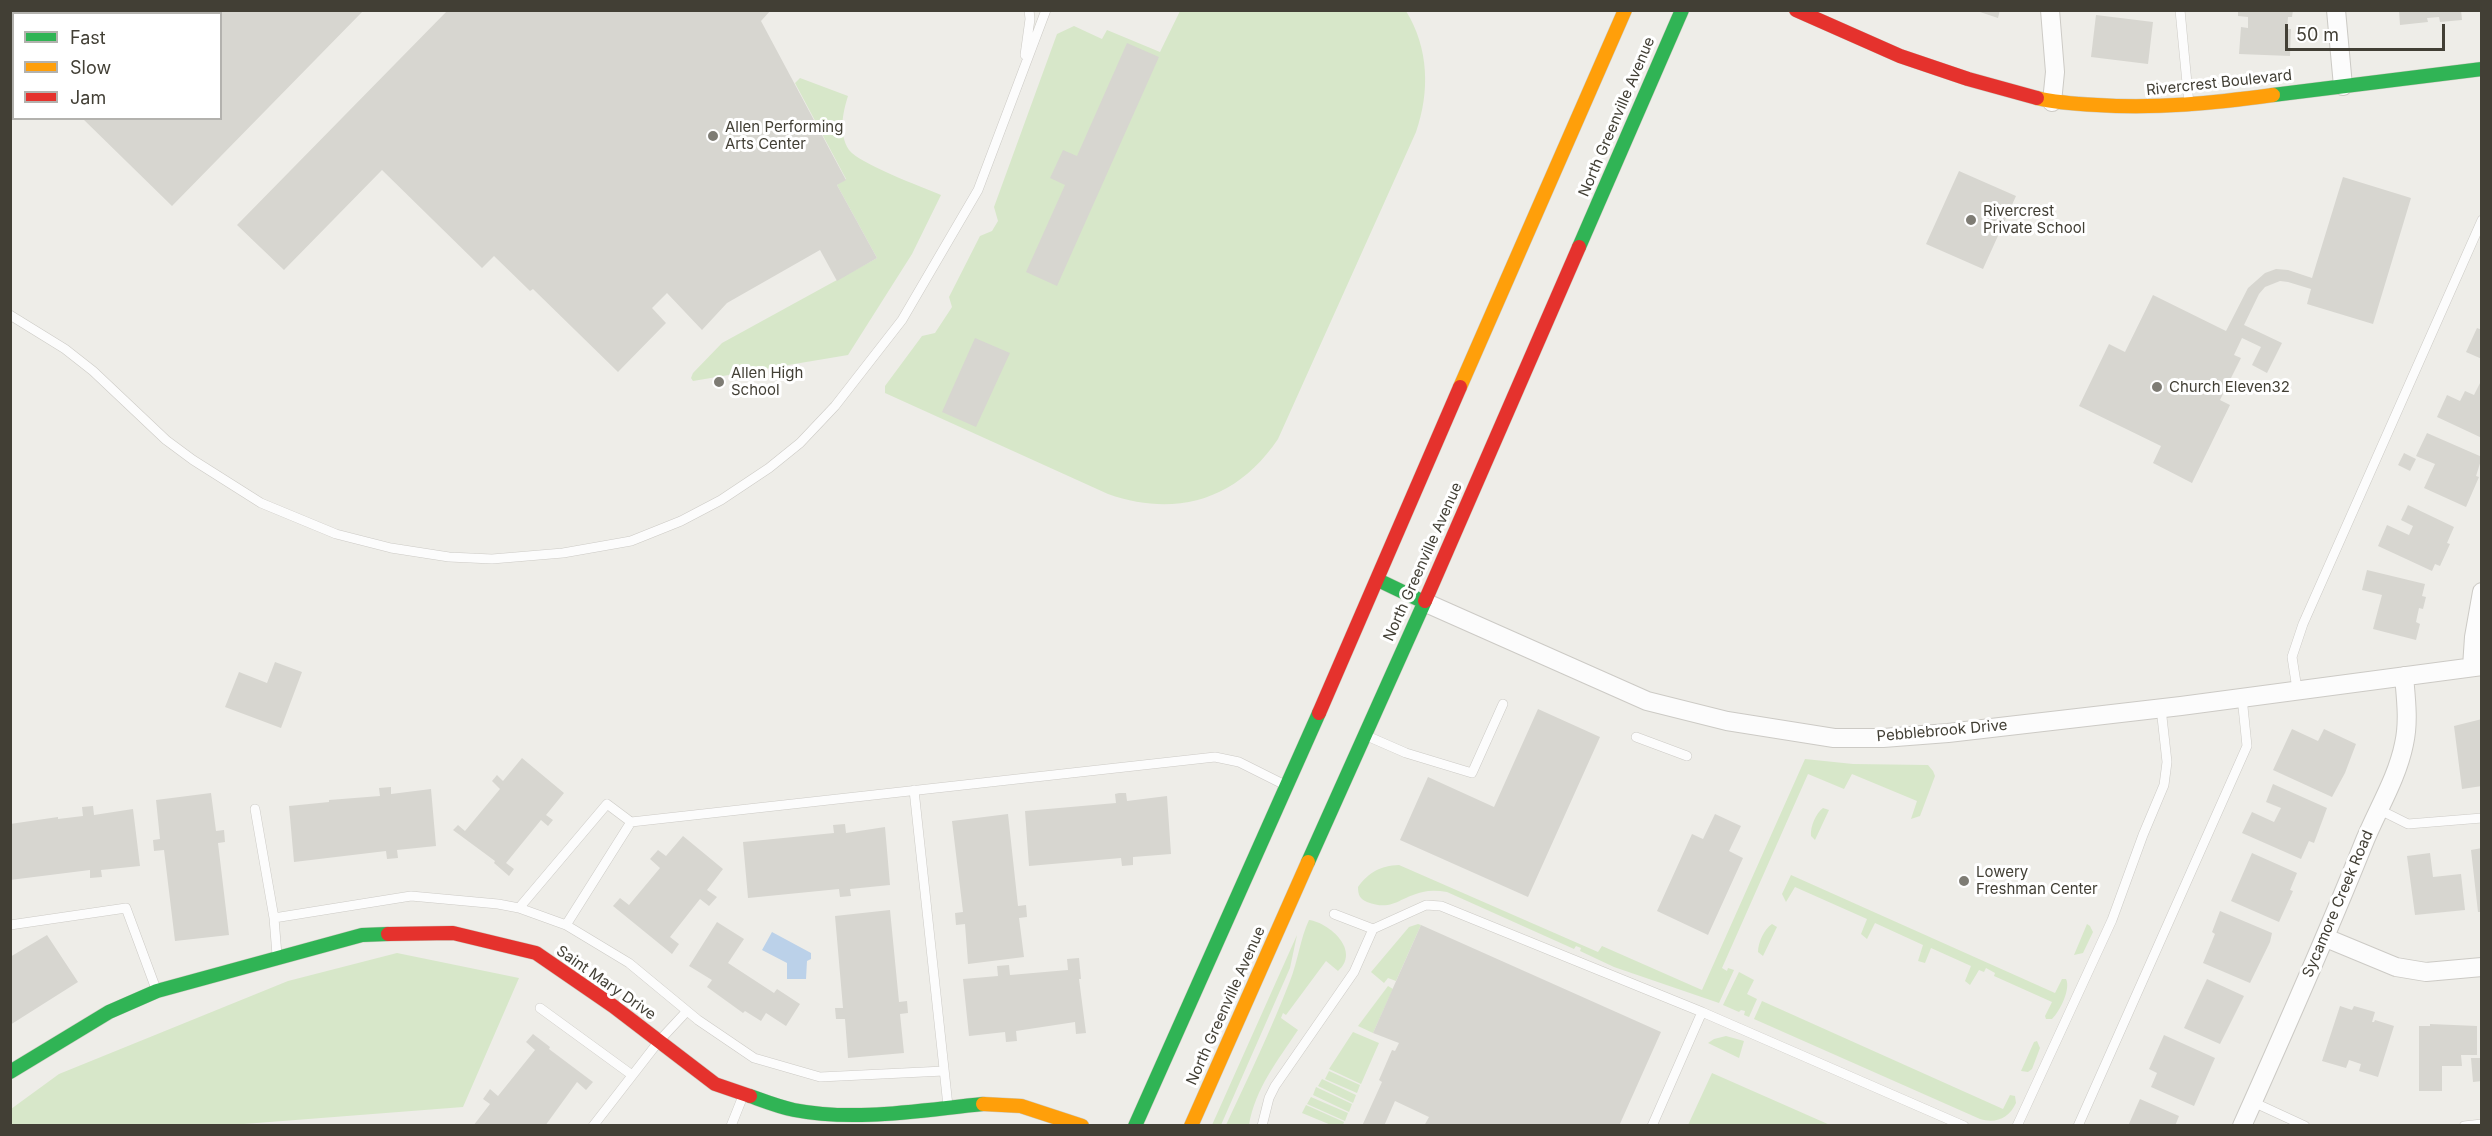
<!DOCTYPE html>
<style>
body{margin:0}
#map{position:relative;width:2492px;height:1136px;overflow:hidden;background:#eeede8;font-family:Inter,sans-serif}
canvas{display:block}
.frame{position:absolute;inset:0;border:12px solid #423f35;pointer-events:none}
.legend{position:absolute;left:12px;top:12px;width:210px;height:108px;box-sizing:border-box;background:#fff;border:2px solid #b3b2ae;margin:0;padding:8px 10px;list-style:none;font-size:18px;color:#423f35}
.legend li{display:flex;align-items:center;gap:12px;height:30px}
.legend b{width:30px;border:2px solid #b3b2ae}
.scale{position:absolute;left:2285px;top:24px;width:160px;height:27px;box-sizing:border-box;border:3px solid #423f35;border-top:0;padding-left:8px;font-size:18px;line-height:21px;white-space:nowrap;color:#423f35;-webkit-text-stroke:4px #fff;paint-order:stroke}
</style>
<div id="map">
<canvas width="2492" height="1136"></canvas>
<div class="frame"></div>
<ul class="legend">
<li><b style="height:8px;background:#30b455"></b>Fast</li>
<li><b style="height:8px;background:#ff9f0a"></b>Slow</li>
<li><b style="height:8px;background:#e5322d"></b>Jam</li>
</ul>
<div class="scale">50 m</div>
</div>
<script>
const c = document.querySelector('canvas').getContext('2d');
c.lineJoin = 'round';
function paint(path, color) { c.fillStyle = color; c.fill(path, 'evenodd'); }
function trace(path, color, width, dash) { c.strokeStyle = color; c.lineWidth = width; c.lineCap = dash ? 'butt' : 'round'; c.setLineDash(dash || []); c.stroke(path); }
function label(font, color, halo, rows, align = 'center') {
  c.font = font + ' Inter,sans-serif'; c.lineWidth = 6; c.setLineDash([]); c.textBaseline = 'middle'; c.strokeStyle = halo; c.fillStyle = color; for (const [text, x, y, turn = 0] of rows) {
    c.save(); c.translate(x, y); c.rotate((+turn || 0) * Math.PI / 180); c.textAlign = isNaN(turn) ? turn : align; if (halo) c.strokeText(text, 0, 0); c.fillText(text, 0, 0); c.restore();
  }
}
paint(new Path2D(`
 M1180 11H1406C1429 48 1430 92 1416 132L1278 439C1237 500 1176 518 1108 494L885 393V386L922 336 935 333 952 307 949 297 980 236 992 231 998 221 994 207 1057 34 1074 26 1102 39 1107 30 1160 52Z
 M800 78 848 96C843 112 838 133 849 150 860 164 922 187 941 195L912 254 848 355 693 381 691 378 693 373 722 343 877 258 837 185 846 179 795 83Z
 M1805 759 1853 764 1928 765 1933 771 1935 776 1920 816 1911 819 1917 801 1852 774 1844 789 1808 774 1722 968 1727 971 1728 968 1734 970 1719 1003 1614 967 1580 951 1581 948 1576 946 1574 949 1447 892C1439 891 1431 890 1423 892 1399 897 1393 912 1367 902 1360 899 1358 895 1358 887 1369 872 1380 866 1399 865L1598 952 1602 946 1702 990Z
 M1823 808 1829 810 1815 840 1811 836C1810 827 1816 813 1823 808Z
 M1791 875 2055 993 2062 979H2066C2071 989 2060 1011 2052 1019H2046L2045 1016 2052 1002 1994 976 1995 973 1986 968 1984 972 1979 970 1970 985 1965 981 1971 966 1931 948 1925 963 1918 961 1923 945 1875 923 1867 939 1861 934 1867 919 1795 887 1786 902 1782 894Z
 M1309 920C1330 923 1361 951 1338 971L1326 961 1286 1015 1283 1013 1281 1018 1298 1030C1278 1060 1255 1089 1249 1125H1226C1248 1078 1271 1030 1290 981 1298 961 1300 939 1309 920Z
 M1418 924 1421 925 1396 981 1388 978 1384 983 1371 972 1409 927Z
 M1772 924 1777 927 1763 956 1758 952C1758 943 1764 929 1772 924Z
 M2087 924 2090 926 2093 932 2083 953 2074 955Z
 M1297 935 1290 968 1221 1125H1212Z
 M397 953 519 978 463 1107 231 1125H11V1109L59 1074 288 981Z
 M1739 972 1754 980 1747 994 1757 999 1749 1017 1744 1015 1745 1011 1741 1010 1739 1012 1723 1005Z
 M1388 986 1393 989 1373 1033 1358 1026Z
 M1762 1001 2003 1109 2010 1095 2015 1096 2016 1103C2009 1118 1996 1124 1980 1119L1754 1019Z
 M1353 1032 1379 1043 1361 1084 1329 1069Z
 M1726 1036 1744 1041 1739 1058 1708 1043 1714 1039Z
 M2037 1041 2040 1048 2032 1069 2028 1072 2021 1071 2034 1042Z
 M1329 1071 1360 1085 1357 1093 1325 1079Z
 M1712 1073 1830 1125H1688Z
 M1322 1079 1356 1095 1353 1103 1318 1086Z
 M1316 1087 1352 1104 1349 1112 1313 1095Z
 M1311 1097 1348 1113 1345 1121 1307 1104Z
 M1306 1105 1344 1122 1343 1125H1331L1302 1113Z`), '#d7e7c9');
paint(new Path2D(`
 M772 932 811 953V959L807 961 806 979H787V963L762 950Z`), '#bbd1e9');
paint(new Path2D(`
 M10 10H77L74 14H14V48L10 45Z
 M163 10H364L172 206 82 118H220V14H160Z
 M448 10H771L761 21 846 180 837 185 877 258 837 281 820 250 727 303 702 330 667 293 652 308 666 323 618 372 533 289 530 291 494 256 482 268 382 170 284 270 237 225Z
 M1974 10H2000L1998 18Z
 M2238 10H2293L2292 17H2288L2287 29H2291L2290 56 2239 54 2241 27 2248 28V17L2238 16Z
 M2399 10H2461L2462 20 2440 22 2439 17 2427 18 2428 22 2400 25Z
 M2096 15 2153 22 2148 64 2091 57Z
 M1127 43 1159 57 1057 286 1026 272 1065 185 1050 178 1063 150 1077 156Z
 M1959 171 2016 196 1983 269 1926 244Z
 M2343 177 2411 198 2373 324 2307 304 2311 289 2288 282 2280 281 2265 287 2259 294 2244 325 2282 343 2267 373 2252 365 2261 347 2242 338 2234 355 2241 358 2220 400 2230 405 2192 483 2153 463 2161 446 2079 406 2109 344 2125 352 2153 295 2226 331 2248 288 2265 273 2276 269 2288 270 2312 278Z
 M2477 328 2482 330V359L2466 352Z
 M975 338 1010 353 976 427 942 412Z
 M2482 379V438L2437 417 2447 395 2460 401 2465 391 2474 395Z
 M2427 433 2482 457 2476 476 2479 477 2466 507 2424 488 2435 464 2416 456Z
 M2404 453 2416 459 2410 471 2398 465Z
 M2408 505 2454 527 2447 543 2450 544 2440 566 2435 564 2432 571 2378 546 2387 525 2409 535 2413 526 2401 520Z
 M2367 570 2425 584 2422 596 2426 597 2423 609 2419 608 2416 622 2420 624 2416 640 2373 629 2382 595 2362 590Z
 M275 662 302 672 281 728 225 707 239 672 267 683Z
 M1538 709 1600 737 1528 897 1400 840 1428 777 1494 807Z
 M2482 719V786L2462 789 2454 726Z
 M2292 729 2318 741 2324 729 2356 744 2345 773 2332 797 2273 770Z
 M522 758 564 793 546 815 553 820 548 826 541 820 506 863 514 869 509 876 494 863 495 861 453 830 458 825 465 831 500 789 492 781 497 775 503 781Z
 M2273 784 2327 808 2314 843 2309 841 2301 859 2242 833 2252 812 2274 822 2281 808 2266 802Z
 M391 787V794L431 789 436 846 397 850 398 858 387 859 386 851 294 862 289 806 329 802V800L380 796 379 788Z
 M211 793 216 831 224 830 225 842 218 843 229 935 175 941 164 850 154 851 153 840 160 839 156 800Z
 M1119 793H1126L1127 801 1167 796 1171 854 1133 857V865L1122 866 1121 858 1029 866 1025 811 1116 803 1115 794Z
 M93 806 94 815 133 809 140 866 101 870 102 877 90 878V870L10 880V824L58 817V819L83 816 82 807Z
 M1008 814 1018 906 1026 905 1027 917 1019 918 1024 957 968 964 965 924 956 925 955 913 963 912 952 821Z
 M1715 814 1741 826 1729 851 1743 858 1708 935 1657 911 1692 834 1703 839Z
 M845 824 846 833 885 827 890 885 850 889 851 896 840 897 839 889 748 898 743 842 834 833 833 825Z
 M683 836 723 869 707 890 717 897 709 906 700 899 670 937 679 944 672 954 613 906 620 898 629 905 660 868 650 859 658 850 666 856Z
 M2482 848V912H2478L2471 850Z
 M2252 853 2297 873 2290 890 2293 891 2279 922 2231 901Z
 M2430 853 2433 877 2461 874 2465 910 2415 915 2407 856Z
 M890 910 899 1002 907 1001 908 1013 900 1014 904 1053 848 1058 845 1019H836L835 1008H843L835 916Z
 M2220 911 2272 933 2270 942 2250 983 2203 963 2215 934 2212 932Z
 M717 922 744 939 728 963 774 993 777 989 800 1004 786 1026 766 1013 761 1021 745 1011 743 1013 707 987 712 980 689 966Z
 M1421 925 1661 1032 1619 1126H1424L1429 1117 1395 1101 1384 1126H1362L1382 1082 1379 1080 1392 1050 1395 1051 1399 1043 1373 1033Z
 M47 935 78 982 10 1025V957Z
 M1079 958 1081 979H1079L1086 1033 1076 1034 1075 1022 1016 1031 1017 1041 1006 1042 1005 1032 969 1036 963 979 998 976 997 966 1009 965 1010 975 1068 970 1067 959Z
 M2207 979 2244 996 2220 1044 2184 1028Z
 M2340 1006 2352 1010 2354 1006 2375 1012 2372 1022H2374L2375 1020 2394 1026 2378 1077 2359 1071 2361 1064 2349 1060 2346 1068 2322 1061Z
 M2430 1024 2477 1026V1055H2461L2462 1066H2442V1091H2419V1026H2430Z
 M533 1034 550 1047 549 1049 593 1082 586 1090 577 1082 545 1126H473L490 1104 483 1099 490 1089 498 1096 535 1050 526 1042Z
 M2164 1035 2215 1058 2194 1106 2151 1087 2157 1073 2149 1069Z
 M2471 1058H2482V1081L2473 1082Z
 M2140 1099 2179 1116 2175 1126H2128Z`), '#d7d6d0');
const lane = new Path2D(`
 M2180 10 2189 104
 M1025 55 1030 19 1029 10
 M10 315 65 349 93 371 166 440 193 460 261 503 336 534 391 548 449 557 492 559 563 553 631 541 681 521 721 500 769 468 800 443 835 406 902 320 978 190 1046 10
 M2297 689 2292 657 2303 624 2482 220
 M1367 736 1406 753 1472 773 1503 704
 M1636 737 1687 756
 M914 790 948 1106
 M255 809 274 918 277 955
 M2378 809 2408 824 2482 818
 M519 908 607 804 631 822
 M1334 914 1373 929 1426 905 1441 906 1702 1012 1652 1126
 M274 918 411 896 498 904 519 908 566 925 629 963 698 1020 754 1058 820 1077 944 1071
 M10 925 126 908 156 989
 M566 925 631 822 1215 757 1239 762 1285 785
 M540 1008 632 1075
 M1702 1012 1964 1126
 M2253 1102 2305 1126
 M593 1126 659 1041 687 1011
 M731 1126 743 1096
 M1262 1126 1269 1098 1275 1086 1354 972 1373 929
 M2017 1126 2112 920 2143 835 2164 785 2167 762 2161 708
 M2078 1126 2247 746 2242 697
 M2464 1126 2482 1124`);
const street = new Path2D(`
 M2050 10 2055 72 2052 102
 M2336 10 2343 86
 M1424 602 1647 701 1727 721 1834 738H1883L1948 733 2181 706 2482 666
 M2472 667 2474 637 2482 592
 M2326 938 2396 967 2426 972 2482 967
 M2242 1126C2284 1032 2325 940 2363 845 2376 812 2397 779 2404 744 2409 722 2406 699 2404 676`);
const fast = new Path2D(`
 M2273 95 2482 69
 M1579 247 1682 10
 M1378 580 1424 602
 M1308 862 1425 601
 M10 1072 109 1012 157 991 362 935 388 934
 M750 1096C764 1101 779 1107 794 1110 856 1122 921 1110 983 1104
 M1135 1126 1319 713`);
const slow = new Path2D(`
 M2037 98C2057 103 2077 104 2097 105 2157 109 2214 103 2273 95
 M1460 387 1625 10
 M983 1104 1021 1106 1082 1126
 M1191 1126 1308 862`);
const jam = new Path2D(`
 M1796 10 1900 56 1968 79 2037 98
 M1425 601 1579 247
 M1319 713 1460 387
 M388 934 453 933 536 953 613 1006 715 1084 750 1096`);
trace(lane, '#cccac5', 10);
trace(street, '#cccac5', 20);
trace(fast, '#cccabf', 15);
trace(slow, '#cccabf', 15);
trace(jam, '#cccabf', 15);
trace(lane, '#fcfcfc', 9);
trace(street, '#fcfcfc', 18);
trace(fast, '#30b455', 14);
trace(slow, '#ff9f0a', 14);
trace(jam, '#e5322d', 14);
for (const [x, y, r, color] of [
 [713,136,6,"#7e7c74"],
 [1971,220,6,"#7e7c74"],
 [719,382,6,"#7e7c74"],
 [2157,387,6,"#7e7c74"],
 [1964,881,6,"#7e7c74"]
]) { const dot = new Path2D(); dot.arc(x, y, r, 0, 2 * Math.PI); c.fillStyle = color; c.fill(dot); trace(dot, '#fff', 2); }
label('15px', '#423f35', '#fff', [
 ["Rivercrest Boulevard",2219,83,-6],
 ["North Greenville Avenue",1617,117,-67],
 ["North Greenville Avenue",1423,562,-66],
 ["Pebblebrook Drive",1942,731,-5],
 ["Sycamore Creek Road",2338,904,-67],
 ["Saint Mary Drive",606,983,35],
 ["North Greenville Avenue",1226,1006,-66]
]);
label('15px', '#423f35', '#fff', [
 ["Allen Performing",725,127],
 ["Arts Center",725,144],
 ["Rivercrest",1983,211],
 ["Private School",1983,228],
 ["Allen High",731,373],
 ["School",731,390],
 ["Church Eleven32",2169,387],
 ["Lowery",1976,872],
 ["Freshman Center",1976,889]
], 'left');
</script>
